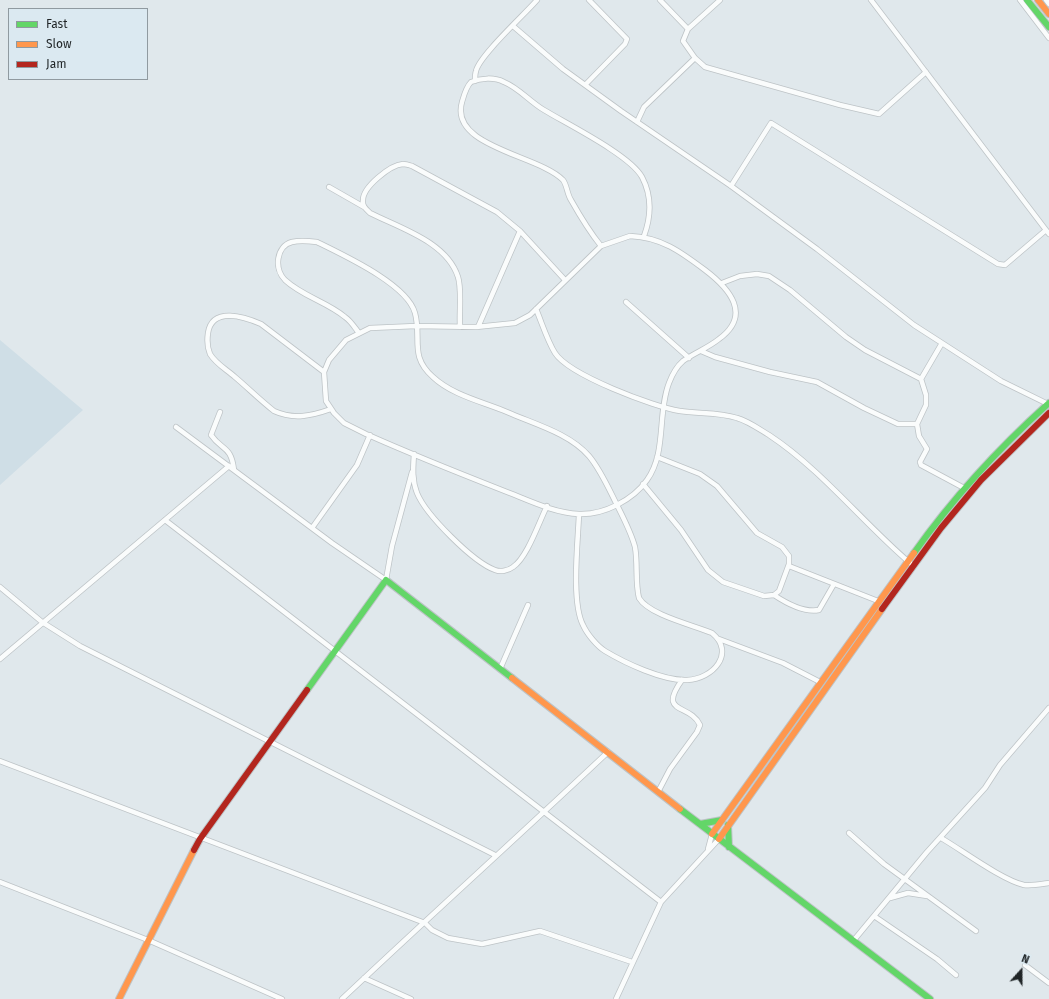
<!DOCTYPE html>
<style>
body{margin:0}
#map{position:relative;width:1049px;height:999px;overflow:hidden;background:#e0e8ec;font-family:"Fira Sans",sans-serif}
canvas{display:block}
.legend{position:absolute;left:8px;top:8px;width:140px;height:72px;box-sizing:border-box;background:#dbe9f1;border:1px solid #909aa0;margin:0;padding:5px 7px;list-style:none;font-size:12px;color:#1f2426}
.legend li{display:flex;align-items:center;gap:8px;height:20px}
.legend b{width:20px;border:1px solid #909aa0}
.north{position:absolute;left:1001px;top:951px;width:40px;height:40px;-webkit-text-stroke:3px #dbe9f1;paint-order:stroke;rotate:21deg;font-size:11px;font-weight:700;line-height:16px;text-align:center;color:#1f2426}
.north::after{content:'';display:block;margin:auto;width:14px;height:18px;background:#1f2426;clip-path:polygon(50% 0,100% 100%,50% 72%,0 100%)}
</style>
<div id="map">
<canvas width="1049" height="999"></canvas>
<ul class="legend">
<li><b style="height:5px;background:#63d668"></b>Fast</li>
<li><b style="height:5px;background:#ff974d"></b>Slow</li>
<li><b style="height:5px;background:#b3261e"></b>Jam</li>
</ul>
<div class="north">N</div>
</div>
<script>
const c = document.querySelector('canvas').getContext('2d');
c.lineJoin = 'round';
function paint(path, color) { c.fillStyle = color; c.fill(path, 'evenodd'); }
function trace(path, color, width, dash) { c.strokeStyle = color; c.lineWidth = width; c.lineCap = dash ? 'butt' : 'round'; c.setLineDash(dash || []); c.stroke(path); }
paint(new Path2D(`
 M0 340 83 410 0 485Z`), '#cfdee6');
const street = new Path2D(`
 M660 0 688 29
 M720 0 688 29 683 41 695 58 705 67 840 105 879 114 926 72
 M871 0 1049 234
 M1020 0 1049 38
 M1046 0 1049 4
 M513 26 563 69 621 111 731 186 817 249 914 325 1001 381 1048 404
 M475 81C475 78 475 74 476 71 479 56 525 14 537 0
 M586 84 625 44 627 39 589 0
 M637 122 644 107 695 58
 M731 186 771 123 998 264 1005 265 1046 230
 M329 187 364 207
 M630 236C661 237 681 252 705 270 730 289 752 315 719 339 708 348 694 353 683 361 676 367 672 375 669 383 657 414 667 452 647 480 633 500 604 515 579 514 553 513 526 499 502 490 456 472 411 454 366 434L344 423 334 413 326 401 324 372 329 360 346 340 370 328 416 326 476 327 515 323 530 315 601 246Z
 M601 246C589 231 580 216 571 200 567 194 567 185 563 180 539 155 449 147 462 102 464 95 466 87 471 82 481 78 494 77 504 82 519 88 530 102 544 110 567 124 630 155 642 177 652 196 651 217 644 236
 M722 283 740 276 757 274 769 276 790 290 846 337 865 350 921 379 926 395V405L917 424 919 436 927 449 920 462 921 465 964 488
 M626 302 689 358
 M536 309C542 323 547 340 555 353 569 375 654 407 680 411 699 414 719 412 737 418 748 421 759 429 769 435 822 470 862 522 910 563
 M460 327C459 313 462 289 458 277 447 242 400 228 370 213 366 209 362 206 363 200 363 187 390 165 403 164 405 164 409 165 412 166L497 212 520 231 565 280
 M478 327 520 231
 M359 333C355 328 351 321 345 317 327 302 302 296 285 280 274 269 276 246 292 242 300 240 309 241 317 242 343 255 407 284 415 313 422 339 409 356 433 377 452 395 483 402 507 412 534 424 569 433 589 456 600 469 608 487 616 503 623 517 631 532 635 547 638 564 635 582 639 598 649 615 693 625 712 633 736 653 713 679 687 680 663 681 625 663 605 651 597 646 587 634 583 625 571 602 578 541 579 514
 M701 351 715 357 770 372 817 382 864 408 898 424H917
 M324 372 261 324C245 317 212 306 208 333 207 340 207 347 210 354 216 364 226 369 235 377 248 388 260 400 274 411 294 420 311 416 331 409
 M921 379 942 343
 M220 412 211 435C222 451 231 445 234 470
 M176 427 332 543 386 580 392 546 412 472
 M414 454C413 468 412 480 417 493 426 515 473 562 495 570 500 572 508 571 513 567 527 558 539 522 547 506
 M643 484 681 530 708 570 723 582 764 596 774 595 779 591 789 564V556L782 547 757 533 717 486 700 474 657 457
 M165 520 661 902
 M312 528 357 465 370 435
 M789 566 878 601
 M0 587 42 622 80 646 495 855
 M774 595C786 603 803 613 819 610L834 584
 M719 639 783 663 820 682
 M0 659 229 466
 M500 669 528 605
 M0 761 425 923 432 930 448 938 482 944 540 931 632 962
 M658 792 670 769 697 732 700 725C690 703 657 715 682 680
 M849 833 884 864 976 931
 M941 838C962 850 1002 880 1024 885 1032 886 1042 884 1049 883
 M708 849 712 834
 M0 882 148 940 282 999
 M890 898 908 893 927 896
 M874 916 937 959 956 975
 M854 940 927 852 985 788 1000 765 1049 708
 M1025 965 1049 983
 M364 978 411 999
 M342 999C430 916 520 835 608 752
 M616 999 661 902 719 839`);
const fast = new Path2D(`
 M1027 0 1049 27
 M914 553C953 498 999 448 1049 403
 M307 690 386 580 512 678
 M680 809 930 999
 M700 824 722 820
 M728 825 729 847`);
const slow = new Path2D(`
 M1038 0 1049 14
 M512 678 680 809
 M712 834 914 553
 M719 839 882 609
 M119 999 194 850`);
const jam = new Path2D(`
 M882 609 941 528 981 480 1049 413
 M194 850 200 839 307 690`);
trace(street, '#bdc3c6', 6);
trace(fast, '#bdc3c6', 8);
trace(slow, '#bdc3c6', 8);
trace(jam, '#bdc3c6', 8);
trace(street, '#fafcfc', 4.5);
trace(fast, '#63d668', 6);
trace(slow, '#ff974d', 6);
trace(jam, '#b3261e', 6);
</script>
